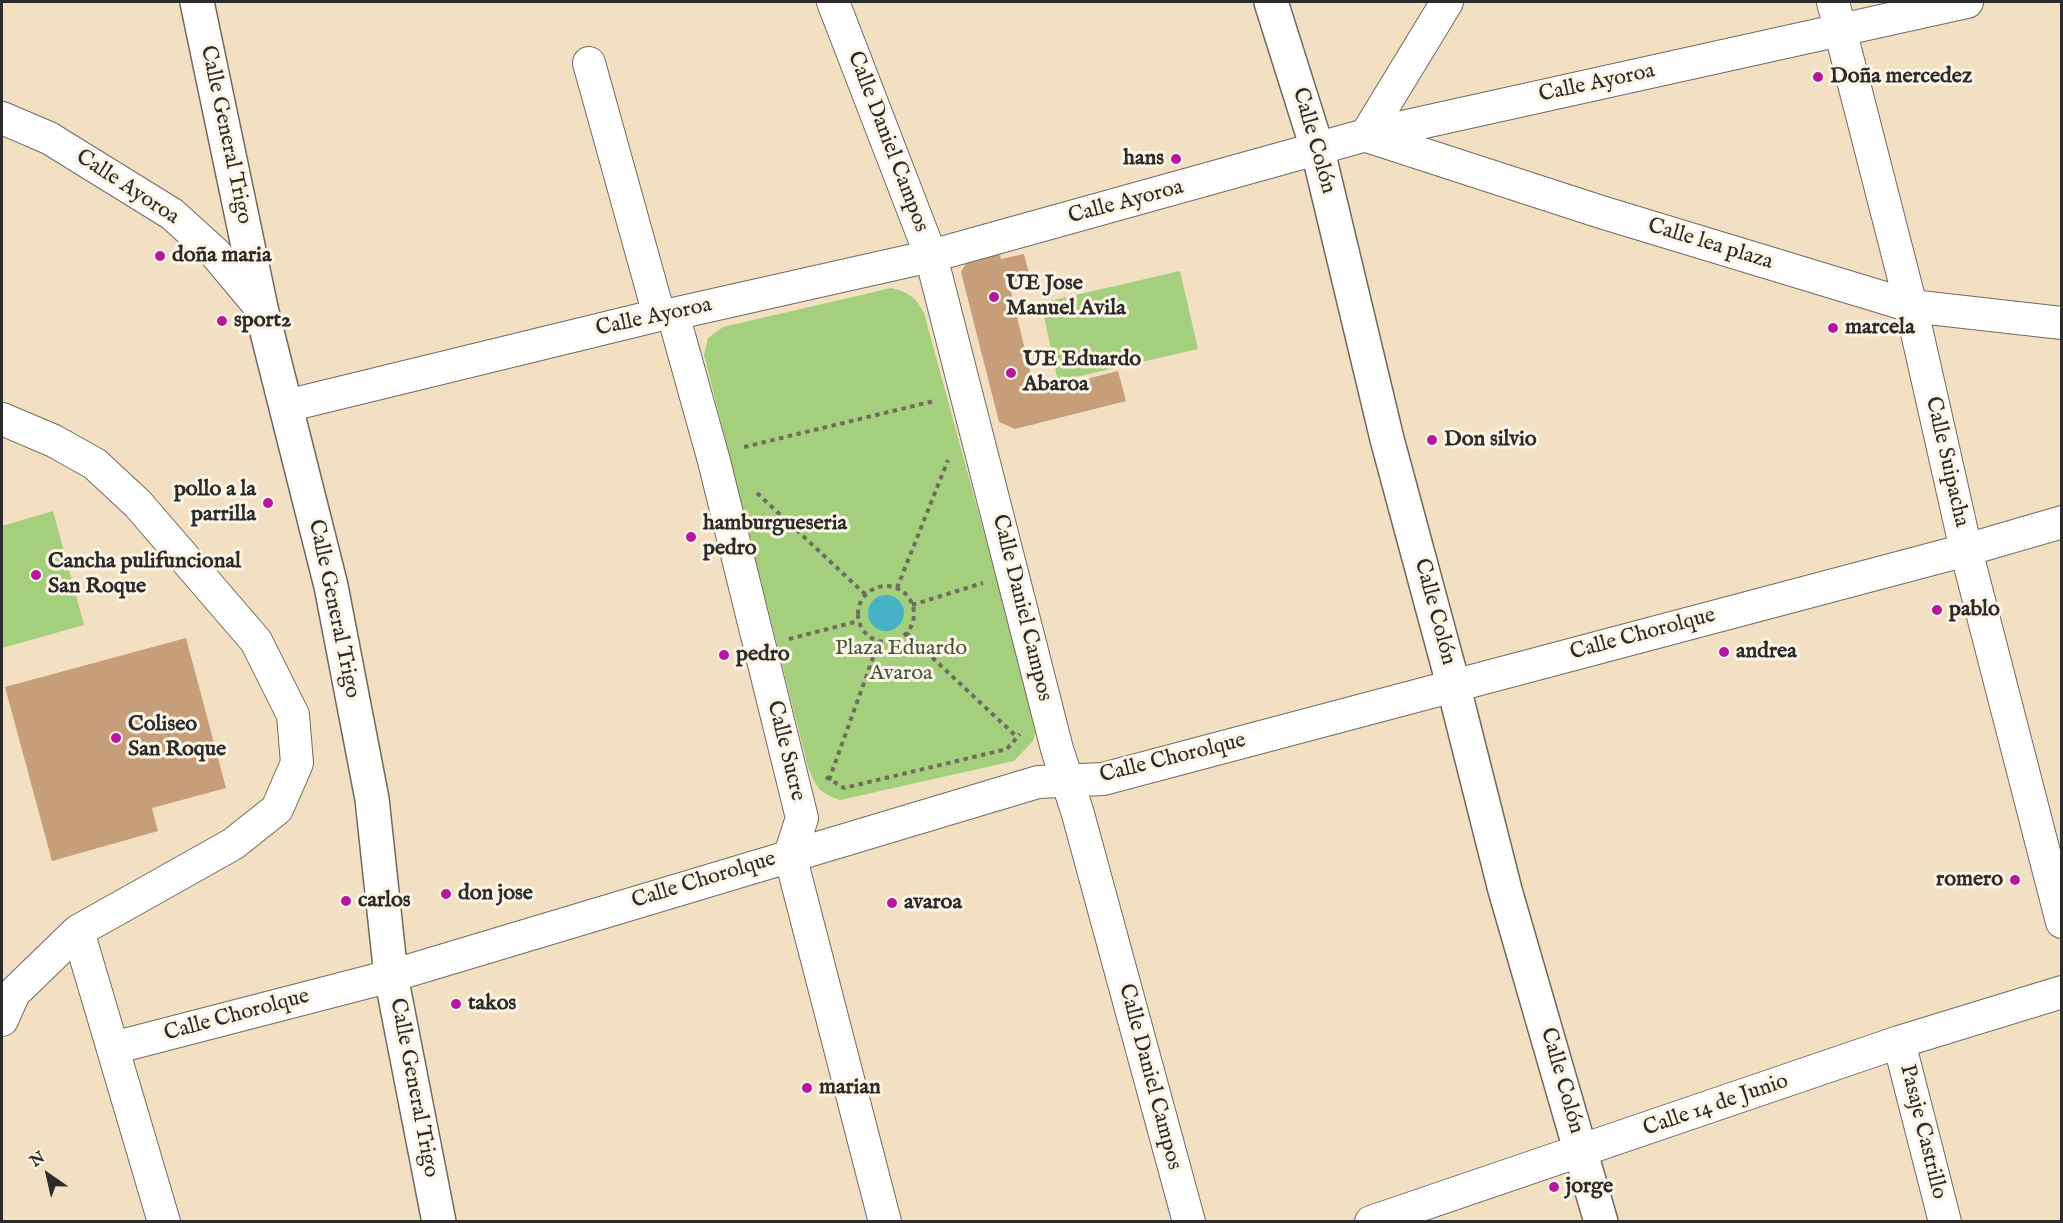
<!DOCTYPE html>
<meta charset="utf-8">
<style>
body{margin:0}
#map{position:relative;width:2063px;height:1223px;overflow:hidden;background:#f3dfc1;font-family:"IM FELL English",serif}
canvas{display:block}
.frame{position:absolute;inset:0;border:3px solid #2b2b2b;pointer-events:none}
.north{position:absolute;left:18px;top:1145px;width:60px;height:60px;-webkit-text-stroke:4px #fcf5e5;paint-order:stroke;rotate:326deg;font-size:16px;font-weight:700;line-height:24px;text-align:center;color:#2b2b2b}
.north::after{content:'';display:block;margin:auto;width:21px;height:27px;background:#2b2b2b;clip-path:polygon(50% 0,100% 100%,50% 72%,0 100%)}
</style>
<div id="map">
<canvas width="2063" height="1223"></canvas>
<div class="frame"></div>
<div class="north">N</div>
</div>
<script>
const c = document.querySelector('canvas').getContext('2d');
c.lineJoin = 'round';
function paint(path, color) { c.fillStyle = color; c.fill(path, 'evenodd'); }
function trace(path, color, width, dash) { c.strokeStyle = color; c.lineWidth = width; c.lineCap = dash ? 'butt' : 'round'; c.setLineDash(dash || []); c.stroke(path); }
function label(font, color, halo, rows, align = 'center') {
  c.font = font + ' "IM FELL English",serif'; c.lineWidth = 6; c.setLineDash([]); c.textBaseline = 'middle'; c.strokeStyle = halo; c.fillStyle = color; for (const [text, x, y, turn = 0] of rows) {
    c.save(); c.translate(x, y); c.rotate((+turn || 0) * Math.PI / 180); c.textAlign = isNaN(turn) ? turn : align; if (halo) c.strokeText(text, 0, 0); c.fillText(text, 0, 0); c.restore();
  }
}
paint(new Path2D(`
 M1180 271 1198 349 1058 381 1041 303Z
 M891 288C908 292 916 297 924 313L1037 727 1033 741 1014 761 840 800C819 793 816 787 808 767L704 355 708 338 723 327Z
 M53 511 84 625 2 648V526Z`), '#a4d07d');
paint(new Path2D(`
 M868 613a18 18 0 1 1 36 0a18 18 0 1 1-36 0Z`), '#47b1c6');
paint(new Path2D(`
 M999 251 1001 259 1024 254 1030 278 1009 283 1035 392 1118 371 1126 401 1015 429 999 422 961 272 969 258Z
 M186 638 226 788 152 808 158 831 52 861 5 687Z`), '#c69f7a');
const minor = new Path2D(`
 M833 2 931 256 1057 749 1078 814 1189 1222
 M1833 2 1911 306 1966 550 2062 922
 M589 63 659 315
 M2 118 49 138 172 214 215 253 261 308
 M1366 135 1447 2
 M1367 136 1601 212 1911 306 2062 323
 M673 314 714 461 802 818 790 855 885 1222
 M286 406 659 315 673 314 931 256 1366 135 1967 2
 M2 419 54 441 95 464 138 504 256 641 293 715 297 763 277 809 233 844 78 931 14 993 2 1020
 M78 931 164 1222
 M1899 1042 1945 1222
 M113 1048 391 976 1038 782 1103 779 1966 550 2062 522
 M1371 1222 1899 1042 2062 992`);
const primary = new Path2D(`
 M197 2 261 308 331 586 372 799 391 976 439 1222
 M1271 2 1318 151 1387 439 1453 684 1505 890 1601 1222`);
trace(minor, '#716a60', 34);
trace(primary, '#716a60', 36);
trace(new Path2D(`
 M744 447 934 401
 M757 493 866 595
 M858 614a28 28 0 1 1 56 0a28 28 0 1 1-56 0Z
 M897 588 948 460
 M912 605 983 583
 M906 633 1017 737
 M789 639 859 621
 M826 777 844 788 1007 749 1020 734
 M829 780 879 641`), '#716a60', 4, [4.5, 4.5]);
trace(minor, '#fff', 32);
trace(primary, '#fff', 33);
for (const [x, y, r, color] of [
 [1818,77,6,"#b5179e"],
 [1176,159,6,"#b5179e"],
 [160,256,6,"#b5179e"],
 [994,297,6,"#b5179e"],
 [222,321,6,"#b5179e"],
 [1833,328,6,"#b5179e"],
 [1011,373,6,"#b5179e"],
 [1432,440,6,"#b5179e"],
 [268,503,6,"#b5179e"],
 [691,537,6,"#b5179e"],
 [36,575,6,"#b5179e"],
 [1937,610,6,"#b5179e"],
 [1724,652,6,"#b5179e"],
 [724,655,6,"#b5179e"],
 [116,738,6,"#b5179e"],
 [2015,880,6,"#b5179e"],
 [446,894,6,"#b5179e"],
 [346,901,6,"#b5179e"],
 [892,903,6,"#b5179e"],
 [456,1004,6,"#b5179e"],
 [807,1088,6,"#b5179e"],
 [1554,1187,6,"#b5179e"]
]) { const dot = new Path2D(); dot.arc(x, y, r, 0, 2 * Math.PI); c.fillStyle = color; c.fill(dot); trace(dot, '#fcf5e5', 2); }
label('bold 22px', '#2b2b2b', '#fcf5e5', [
 ["Doña mercedez",1830,77],
 ["hans",1164,159,"right"],
 ["doña maria",172,256],
 ["UE Jose",1006,284],
 ["Manuel Avila",1006,309],
 ["sport2",234,321],
 ["marcela",1845,328],
 ["UE Eduardo",1023,360],
 ["Abaroa",1023,385],
 ["Don silvio",1444,440],
 ["pollo a la",256,490,"right"],
 ["parrilla",256,515,"right"],
 ["hamburgueseria",703,524],
 ["pedro",703,549],
 ["Cancha pulifuncional",48,562],
 ["San Roque",48,587],
 ["pablo",1949,610],
 ["andrea",1736,652],
 ["pedro",736,655],
 ["Coliseo",128,725],
 ["San Roque",128,750],
 ["romero",2003,880,"right"],
 ["don jose",458,894],
 ["carlos",358,901],
 ["avaroa",904,903],
 ["takos",468,1004],
 ["marian",819,1088],
 ["jorge",1566,1187]
], 'left');
label('22px', '#2b2b2b', '#fcf5e5', [
 ["Calle Ayoroa",1597,84,-12],
 ["Calle General Trigo",225,135,78],
 ["Calle Colón",1313,141,74],
 ["Calle Daniel Campos",887,142,69],
 ["Calle Ayoroa",127,188,33],
 ["Calle Ayoroa",1126,203,-15],
 ["Calle lea plaza",1710,245,17],
 ["Calle Ayoroa",654,318,-12],
 ["Calle Suipacha",1946,462,77],
 ["Calle Daniel Campos",1021,608,76],
 ["Calle General Trigo",333,609,78],
 ["Calle Colón",1434,612,75],
 ["Calle Chorolque",1643,635,-15],
 ["Calle Sucre",785,751,76],
 ["Calle Chorolque",1173,759,-14],
 ["Calle Chorolque",704,881,-17],
 ["Calle Chorolque",237,1016,-15],
 ["Calle Daniel Campos",1149,1077,75],
 ["Calle Colón",1561,1081,74],
 ["Calle General Trigo",413,1088,79],
 ["Calle 14 de Junio",1716,1106,-19],
 ["Pasaje Castrillo",1922,1132,76]
]);
label('22px', '#495440', '#fcf5e5', [
 ["Plaza Eduardo",901,649],
 ["Avaroa",901,674]
]);
</script>
